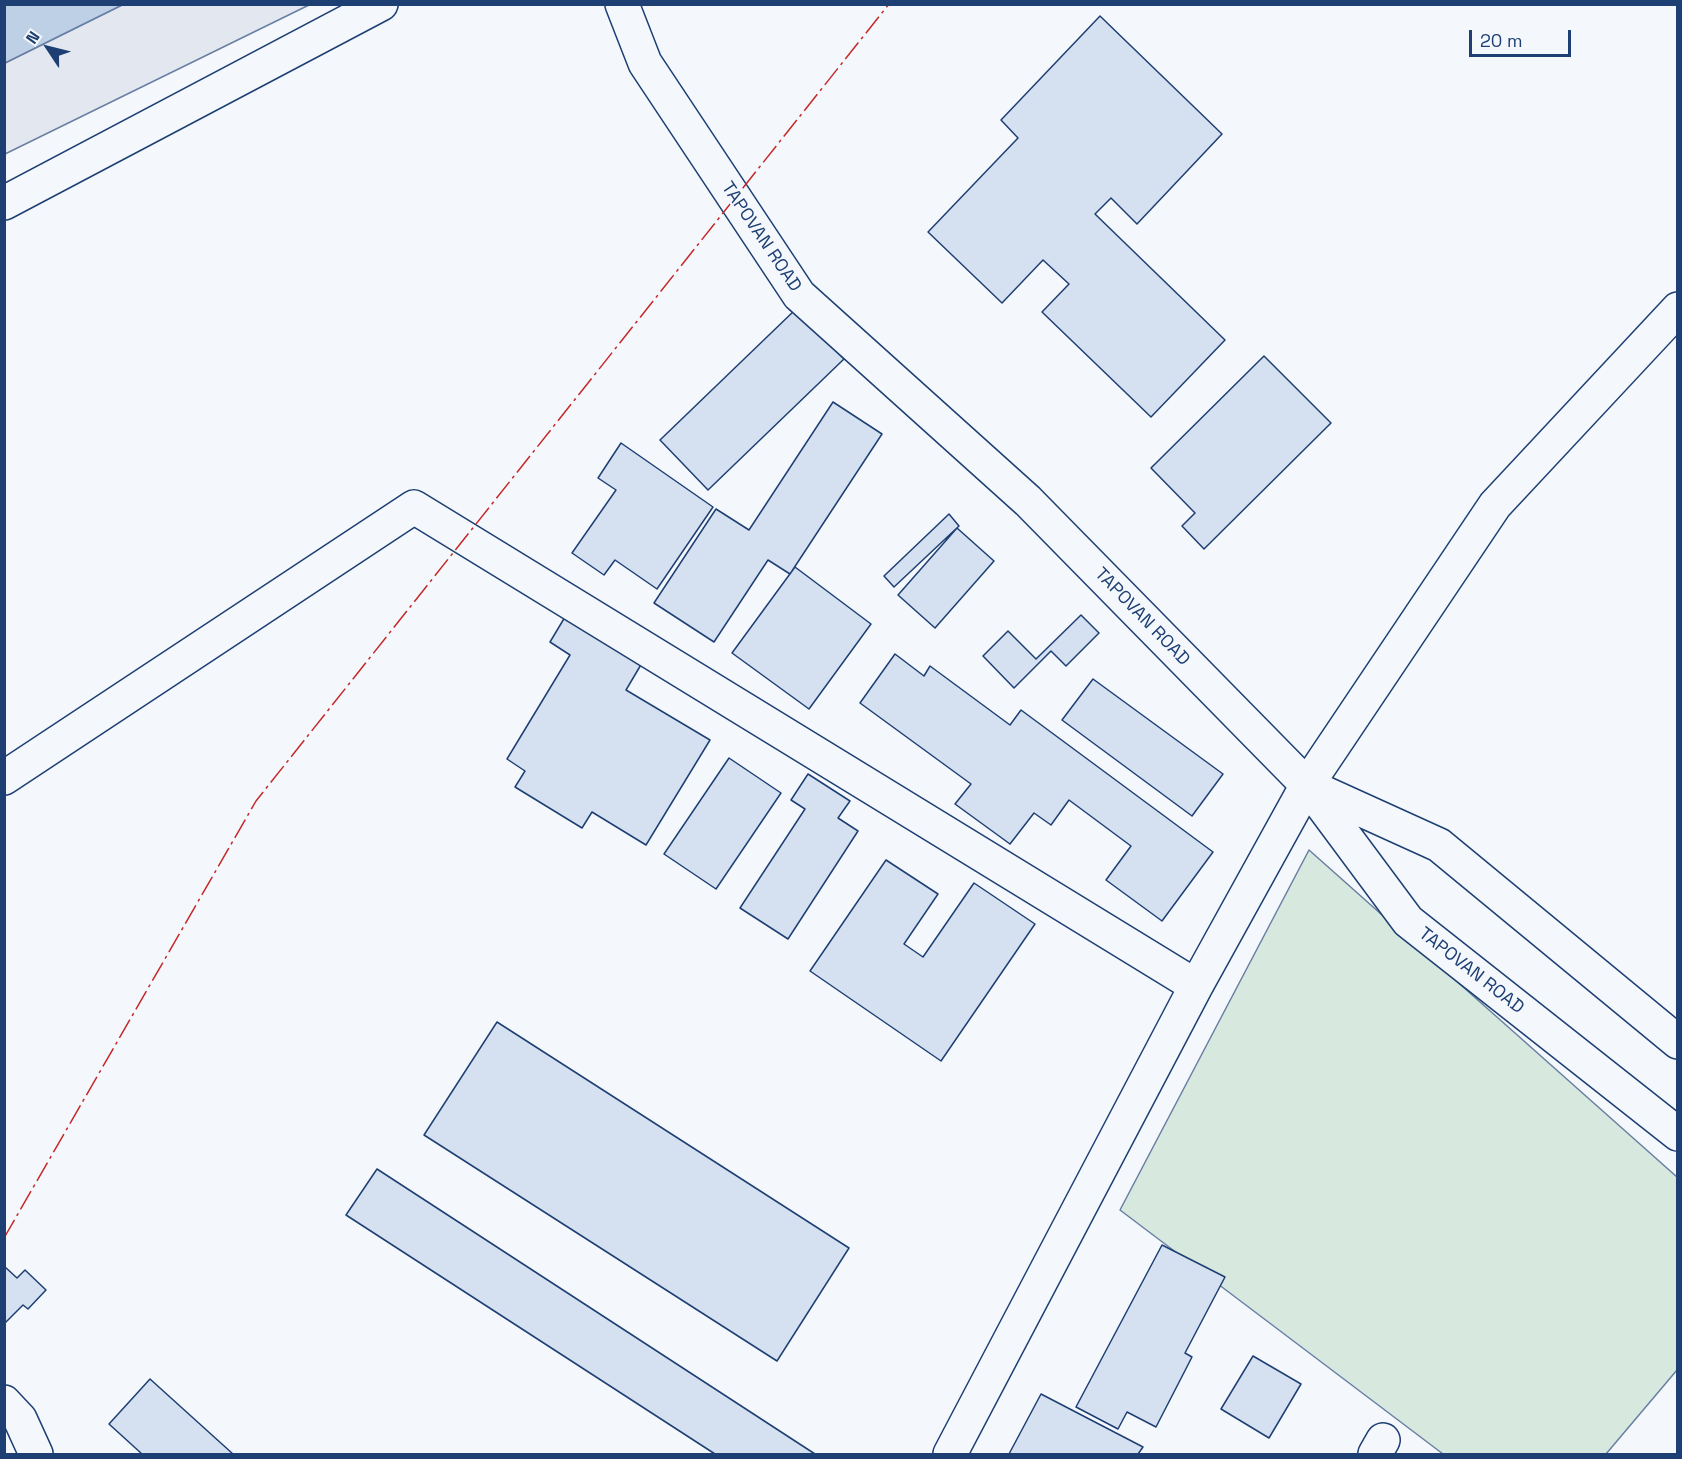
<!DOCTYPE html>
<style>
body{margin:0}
#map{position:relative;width:1682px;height:1459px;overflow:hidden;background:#f4f7fb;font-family:"Space Grotesk",sans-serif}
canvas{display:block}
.frame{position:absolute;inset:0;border:6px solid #1d3f73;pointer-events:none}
.north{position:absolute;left:18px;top:18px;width:60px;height:60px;-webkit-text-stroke:4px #f4f7fb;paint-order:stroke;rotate:305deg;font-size:16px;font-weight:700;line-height:24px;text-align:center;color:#1d3f73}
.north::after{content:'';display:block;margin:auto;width:21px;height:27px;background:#1d3f73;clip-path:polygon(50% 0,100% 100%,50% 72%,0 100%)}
.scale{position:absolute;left:1469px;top:30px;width:102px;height:27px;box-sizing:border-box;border:3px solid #1d3f73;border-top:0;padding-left:8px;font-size:18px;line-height:21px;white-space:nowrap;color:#1d3f73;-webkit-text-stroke:4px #f4f7fb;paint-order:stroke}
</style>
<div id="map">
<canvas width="1682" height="1459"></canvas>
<div class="frame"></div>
<div class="north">N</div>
<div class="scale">20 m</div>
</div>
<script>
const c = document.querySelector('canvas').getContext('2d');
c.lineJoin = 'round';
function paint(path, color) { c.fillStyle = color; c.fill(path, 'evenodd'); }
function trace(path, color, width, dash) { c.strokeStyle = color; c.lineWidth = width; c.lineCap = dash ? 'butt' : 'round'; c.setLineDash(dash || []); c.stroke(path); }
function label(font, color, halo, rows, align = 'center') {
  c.font = font + ' "Space Grotesk",sans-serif'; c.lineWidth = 4.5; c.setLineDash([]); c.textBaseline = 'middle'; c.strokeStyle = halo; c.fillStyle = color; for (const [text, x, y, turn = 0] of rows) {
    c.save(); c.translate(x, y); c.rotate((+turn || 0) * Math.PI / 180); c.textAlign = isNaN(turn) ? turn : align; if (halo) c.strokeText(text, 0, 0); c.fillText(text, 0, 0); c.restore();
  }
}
const green = new Path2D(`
 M1309 850 1677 1177V1370L1606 1454H1443L1120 1210Z`);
paint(green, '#d7e8df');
trace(green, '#687fa3', 1.5);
const parking = new Path2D(`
 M122 5H309L5 154V63Z`);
paint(parking, '#e3e8f0');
trace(parking, '#687fa3', 1.5);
const water = new Path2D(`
 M5 4H122V5L5 63Z`);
paint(water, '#bed0e5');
trace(water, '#687fa3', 1.5);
const building = new Path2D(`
 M1100 16 1222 134 1137 224 1111 198 1095 214 1225 340 1151 417 1042 312 1069 284 1043 260 1002 303 928 232 1018 138 1001 120Z
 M796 309 844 359 708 490 660 440Z
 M1264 356 1331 423 1204 549 1182 526 1195 513 1151 468Z
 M833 402 882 434 790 574 768 560 714 642 654 603 716 509 749 530Z
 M621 443 713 507 657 589 615 560 604 575 572 553 616 490 598 478Z
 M949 514 959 526 894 587 884 576Z
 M957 528 994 561 935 628 898 595Z
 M795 567 871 624 809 709 732 653Z
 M1081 615 1099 633 1066 666 1051 651 1014 688 983 656 1008 631 1036 659Z
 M565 617 642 663 626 690 710 740 646 845 592 812 582 828 515 787 525 771 507 759 570 655 550 642Z
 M895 654 924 676 930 666 1010 725 1021 710 1213 852 1162 921 1106 880 1131 846 1069 800 1051 825 1034 813 1010 844 955 804 971 784 860 703Z
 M1093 679 1223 774 1192 816 1062 720Z
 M729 758 781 793 716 889 664 854Z
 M808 774 850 801 838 818 858 831 788 939 740 908 805 809 791 800Z
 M886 860 938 894 904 944 923 957 974 883 1035 924 941 1061 810 971Z
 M497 1022 849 1248 777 1361 424 1135Z
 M377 1169 815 1454H715L346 1215Z
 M1162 1245 1225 1277 1185 1353 1192 1357 1156 1427 1127 1412 1118 1429 1076 1407Z
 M4 1266 17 1278 25 1270 46 1290 28 1309 23 1305 5 1323Z
 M1253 1356 1301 1384 1269 1438 1221 1409Z
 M150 1379 233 1454H142L109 1424Z
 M1041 1394 1143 1447 1138 1454H1009Z`);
paint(building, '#d5e0f0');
trace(building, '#1d3f73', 1.5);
const minor = new Path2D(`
 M4 203 381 4
 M4 778 414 507 1196 986
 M4 1402 20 1419 36 1454
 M950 1454 1196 986 1307 785 1495 505 1678 309
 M1375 1454 1383 1440`);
const major = new Path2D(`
 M622 4 645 63 799 295 1028 501 1307 785 1408 921 1678 1134
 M1309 786 1439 845 1678 1042`);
trace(minor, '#1d3f73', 36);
trace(major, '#1d3f73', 36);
trace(minor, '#f4f7fb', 33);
trace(major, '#f4f7fb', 33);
trace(new Path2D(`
 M4 1238 256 801 889 4`), '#c62828', 1.5, [21, 4.5, 3, 4.5]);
label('18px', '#1d3f73', '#f4f7fb', [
 ["TAPOVAN ROAD",761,237,56],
 ["TAPOVAN ROAD",1142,617,46],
 ["TAPOVAN ROAD",1471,971,38]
]);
</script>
